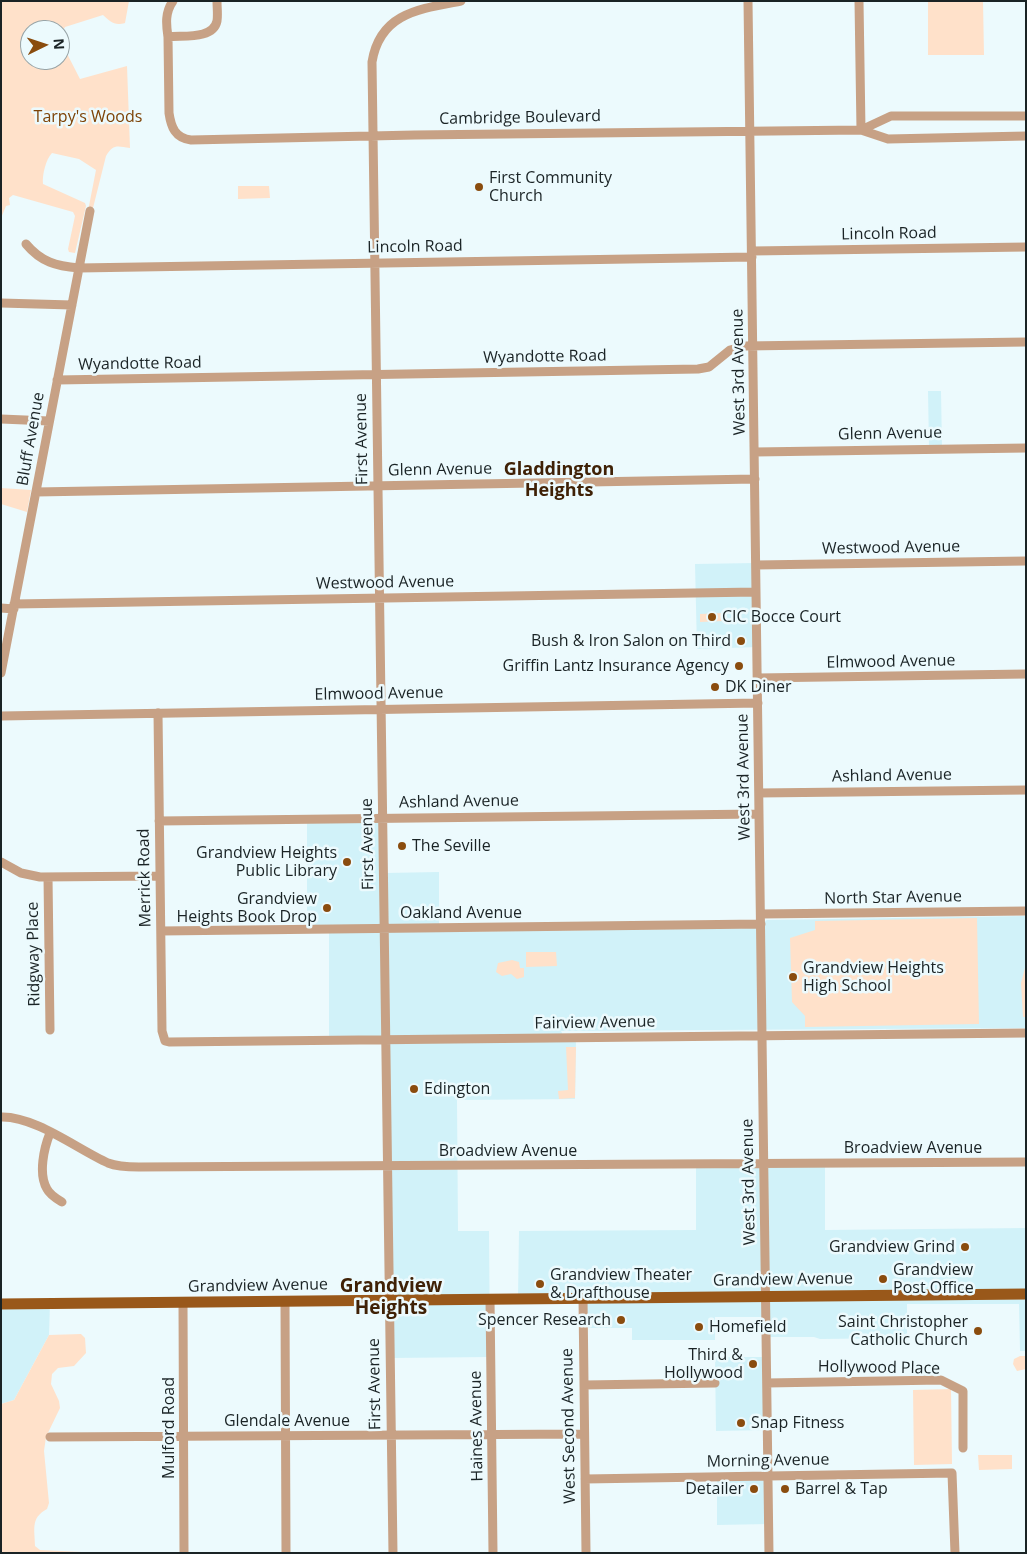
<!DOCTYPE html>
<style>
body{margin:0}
#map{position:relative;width:1027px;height:1554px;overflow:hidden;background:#ecfafd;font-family:"Open Sans",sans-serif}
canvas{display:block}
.frame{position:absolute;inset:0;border:2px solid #1a2325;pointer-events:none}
.north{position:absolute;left:20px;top:20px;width:50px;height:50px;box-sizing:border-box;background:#ecfafd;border:1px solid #98a4a7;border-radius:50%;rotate:86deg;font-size:14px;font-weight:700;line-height:20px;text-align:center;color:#1a2325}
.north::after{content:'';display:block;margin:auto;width:18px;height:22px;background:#8a4c0e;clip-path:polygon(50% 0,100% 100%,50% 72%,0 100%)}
</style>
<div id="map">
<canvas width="1027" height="1554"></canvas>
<div class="frame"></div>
<div class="north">N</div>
</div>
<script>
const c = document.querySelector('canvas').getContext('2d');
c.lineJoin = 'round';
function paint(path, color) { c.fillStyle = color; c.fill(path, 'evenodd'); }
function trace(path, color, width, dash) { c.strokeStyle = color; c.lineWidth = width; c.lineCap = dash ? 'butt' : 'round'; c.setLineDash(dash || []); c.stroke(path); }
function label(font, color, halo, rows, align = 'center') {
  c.font = font + ' "Open Sans",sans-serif'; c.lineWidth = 5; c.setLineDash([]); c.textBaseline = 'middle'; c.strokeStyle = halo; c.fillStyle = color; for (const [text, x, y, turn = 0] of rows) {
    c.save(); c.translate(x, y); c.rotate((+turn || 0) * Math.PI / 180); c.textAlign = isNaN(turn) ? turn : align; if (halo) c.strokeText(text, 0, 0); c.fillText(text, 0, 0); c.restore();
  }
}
paint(new Path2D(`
 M928 391H941L942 448 929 447Z
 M755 563 758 647 697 649 695 564Z
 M384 818 385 873 439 872V932L754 928 767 920 1026 916V1028L561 1031 566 1041H576L575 1099 457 1100 458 1231H489L490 1357 391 1358 382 1041 329 1042V929H307V820Z
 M825 1163V1230L1026 1228V1351H1020L1019 1304H907V1338L820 1339 814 1337H767L766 1317H715V1340H632V1328H585L584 1298 518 1297 519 1231 696 1230V1164Z
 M1 1303H50L49 1335 14 1400 1 1404Z
 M715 1357H767L769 1430 716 1431Z
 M769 1475V1524L717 1525V1476Z`), '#d1f2f9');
paint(new Path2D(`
 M1 1H129L125 23C114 26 111 22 103 15L65 27 60 36V30H30V60H60V40L80 79 127 66 130 148C117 146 113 144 106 156L92 212 88 211 96 170 79 159 52 153C46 159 42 175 43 184L85 203 86 206 75 253 69 252 68 249 75 216 73 212 13 195 9 198 10 205 6 206 1 218Z
 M928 1H983L984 55H928Z
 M238 186H269L270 198 238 199Z
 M1 488 31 490 27 512 1 504Z
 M724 613V621L700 622V614Z
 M977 918 979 1024 805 1027V1016L792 1002 790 938 815 930V921Z
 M526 952H556L557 966 526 967Z
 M512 960 519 962 520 968H524V977L517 979 511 974 502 976 496 972 498 963Z
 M1026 964V1017H1023L1021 983Z
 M566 1047H576L575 1098 559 1099 558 1091 568 1090Z
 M81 1334 85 1338 86 1353 74 1366 58 1368 52 1374 51 1384 59 1401 60 1408 46 1437 44 1451 49 1503 47 1509C30 1518 35 1530 35 1546L40 1550 103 1553H1V1404L14 1400 49 1335Z
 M1020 1356H1026V1369L1017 1371 1013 1364 1014 1359Z
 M951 1389 952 1464 914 1465 913 1390Z
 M978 1455H1012V1469L979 1470Z`), '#ffe1ca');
trace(new Path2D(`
 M173 1C165 12 166 24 168 37 182 35 213 40 217 21 218 15 217 8 217 1
 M748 1 769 1553
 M859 1 861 130
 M168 37 169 113C171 127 175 138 191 140L415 135 861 130 888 139 1026 136
 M861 130 891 116H1026
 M26 244C41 262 56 266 79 268L752 257
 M752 251 1026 247
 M1 303 72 305
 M57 380 698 369 709 367 730 350 745 346 1026 342
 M1 419 49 421
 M755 452 1026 448
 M36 492 755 479
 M756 565 1026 561
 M14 604 756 592
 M1 608 14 609
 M1 673 90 211
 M758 678 1026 674
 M158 713 162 1031 165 1041 169 1042 1026 1033
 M1 716 758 703
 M759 793 1026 790
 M159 821 759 814
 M1 862 21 873 40 877 160 876
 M48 877 50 1030
 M761 914 1026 911
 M161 931 761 924
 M1 1117C35 1116 77 1149 108 1163 118 1167 129 1167 139 1167L1026 1162
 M50 1133C44 1148 38 1174 47 1189 50 1195 57 1199 62 1202
 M583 1298 586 1553
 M490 1299 493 1553
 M285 1302 286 1553
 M183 1303 184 1553
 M767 1383 941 1380 963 1391V1448
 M584 1385 715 1383
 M50 1437 584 1434
 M585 1479 952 1473 955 1553
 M393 1553 372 62C380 13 419 9 461 1`), '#c7a185', 9);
trace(new Path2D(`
 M1 1304 1026 1294`), '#99581a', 11);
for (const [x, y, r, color] of [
 [479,187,5,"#8a4c0e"],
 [712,617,5,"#8a4c0e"],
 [741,641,5,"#8a4c0e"],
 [739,666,5,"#8a4c0e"],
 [715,687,5,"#8a4c0e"],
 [402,846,5,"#8a4c0e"],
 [347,862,5,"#8a4c0e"],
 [327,908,5,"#8a4c0e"],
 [793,977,5,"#8a4c0e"],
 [414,1089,5,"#8a4c0e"],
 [965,1247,5,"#8a4c0e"],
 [883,1279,5,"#8a4c0e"],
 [540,1284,5,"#8a4c0e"],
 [621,1320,5,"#8a4c0e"],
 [699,1327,5,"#8a4c0e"],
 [978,1331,5,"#8a4c0e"],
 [753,1364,5,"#8a4c0e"],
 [741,1423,5,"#8a4c0e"],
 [754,1489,5,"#8a4c0e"],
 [785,1489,5,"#8a4c0e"]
]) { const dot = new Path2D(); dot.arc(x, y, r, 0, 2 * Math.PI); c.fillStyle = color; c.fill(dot); trace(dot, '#ecfafd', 2); }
label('16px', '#7d4307', '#ecfafd', [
 ["Tarpy's Woods",88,117]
]);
label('16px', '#1a2325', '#ecfafd', [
 ["Cambridge Boulevard",520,118,-1],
 ["Lincoln Road",889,234,-1],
 ["Lincoln Road",415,247,-1],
 ["Wyandotte Road",545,357,-1],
 ["Wyandotte Road",140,364,-1],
 ["West 3rd Avenue",739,372,-91],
 ["Glenn Avenue",890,434,-1],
 ["Bluff Avenue",31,439,-80],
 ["First Avenue",362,439,-91],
 ["Glenn Avenue",440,470,-1],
 ["Westwood Avenue",891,548,-1],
 ["Westwood Avenue",385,583,-1],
 ["Elmwood Avenue",891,662,-1],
 ["Elmwood Avenue",379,694,-1],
 ["Ashland Avenue",892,776,-1],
 ["West 3rd Avenue",744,777,-91],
 ["Ashland Avenue",459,802,-1],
 ["First Avenue",368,844,-91],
 ["Merrick Road",145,878,-91],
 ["North Star Avenue",893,898,-1],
 ["Oakland Avenue",461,913],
 ["Ridgway Place",34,954,-91],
 ["Fairview Avenue",595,1023,-1],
 ["Broadview Avenue",913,1148],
 ["Broadview Avenue",508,1151],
 ["West 3rd Avenue",749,1182,-91],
 ["Grandview Avenue",783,1280,-1],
 ["Grandview Avenue",258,1286,-1],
 ["Hollywood Place",879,1368,1],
 ["First Avenue",375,1384,-91],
 ["Glendale Avenue",287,1421],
 ["Haines Avenue",477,1426,-91],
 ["West Second Avenue",569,1426,-91],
 ["Mulford Road",169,1428,-90],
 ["Morning Avenue",768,1461,-1]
]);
label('16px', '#1a2325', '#ecfafd', [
 ["First Community",489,178],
 ["Church",489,196],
 ["CIC Bocce Court",722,617],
 ["Bush & Iron Salon on Third",731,641,"right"],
 ["Griffin Lantz Insurance Agency",729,666,"right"],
 ["DK Diner",725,687],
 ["The Seville",412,846],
 ["Grandview Heights",337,853,"right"],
 ["Public Library",337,871,"right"],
 ["Grandview",317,899,"right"],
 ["Heights Book Drop",317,917,"right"],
 ["Grandview Heights",803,968],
 ["High School",803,986],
 ["Edington",424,1089],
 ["Grandview Grind",955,1247,"right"],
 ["Grandview",893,1270],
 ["Post Office",893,1288],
 ["Grandview Theater",550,1275],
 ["& Drafthouse",550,1293],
 ["Spencer Research",611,1320,"right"],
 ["Saint Christopher",968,1322,"right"],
 ["Catholic Church",968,1340,"right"],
 ["Homefield",709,1327],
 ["Third &",743,1355,"right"],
 ["Hollywood",743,1373,"right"],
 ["Snap Fitness",751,1423],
 ["Detailer",744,1489,"right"],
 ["Barrel & Tap",795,1489]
], 'left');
label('bold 18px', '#3f2106', '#ecfafd', [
 ["Gladdington",559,470],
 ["Heights",559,491]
]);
label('bold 19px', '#3f2106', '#ecfafd', [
 ["Grandview",391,1287],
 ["Heights",391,1309]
]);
</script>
